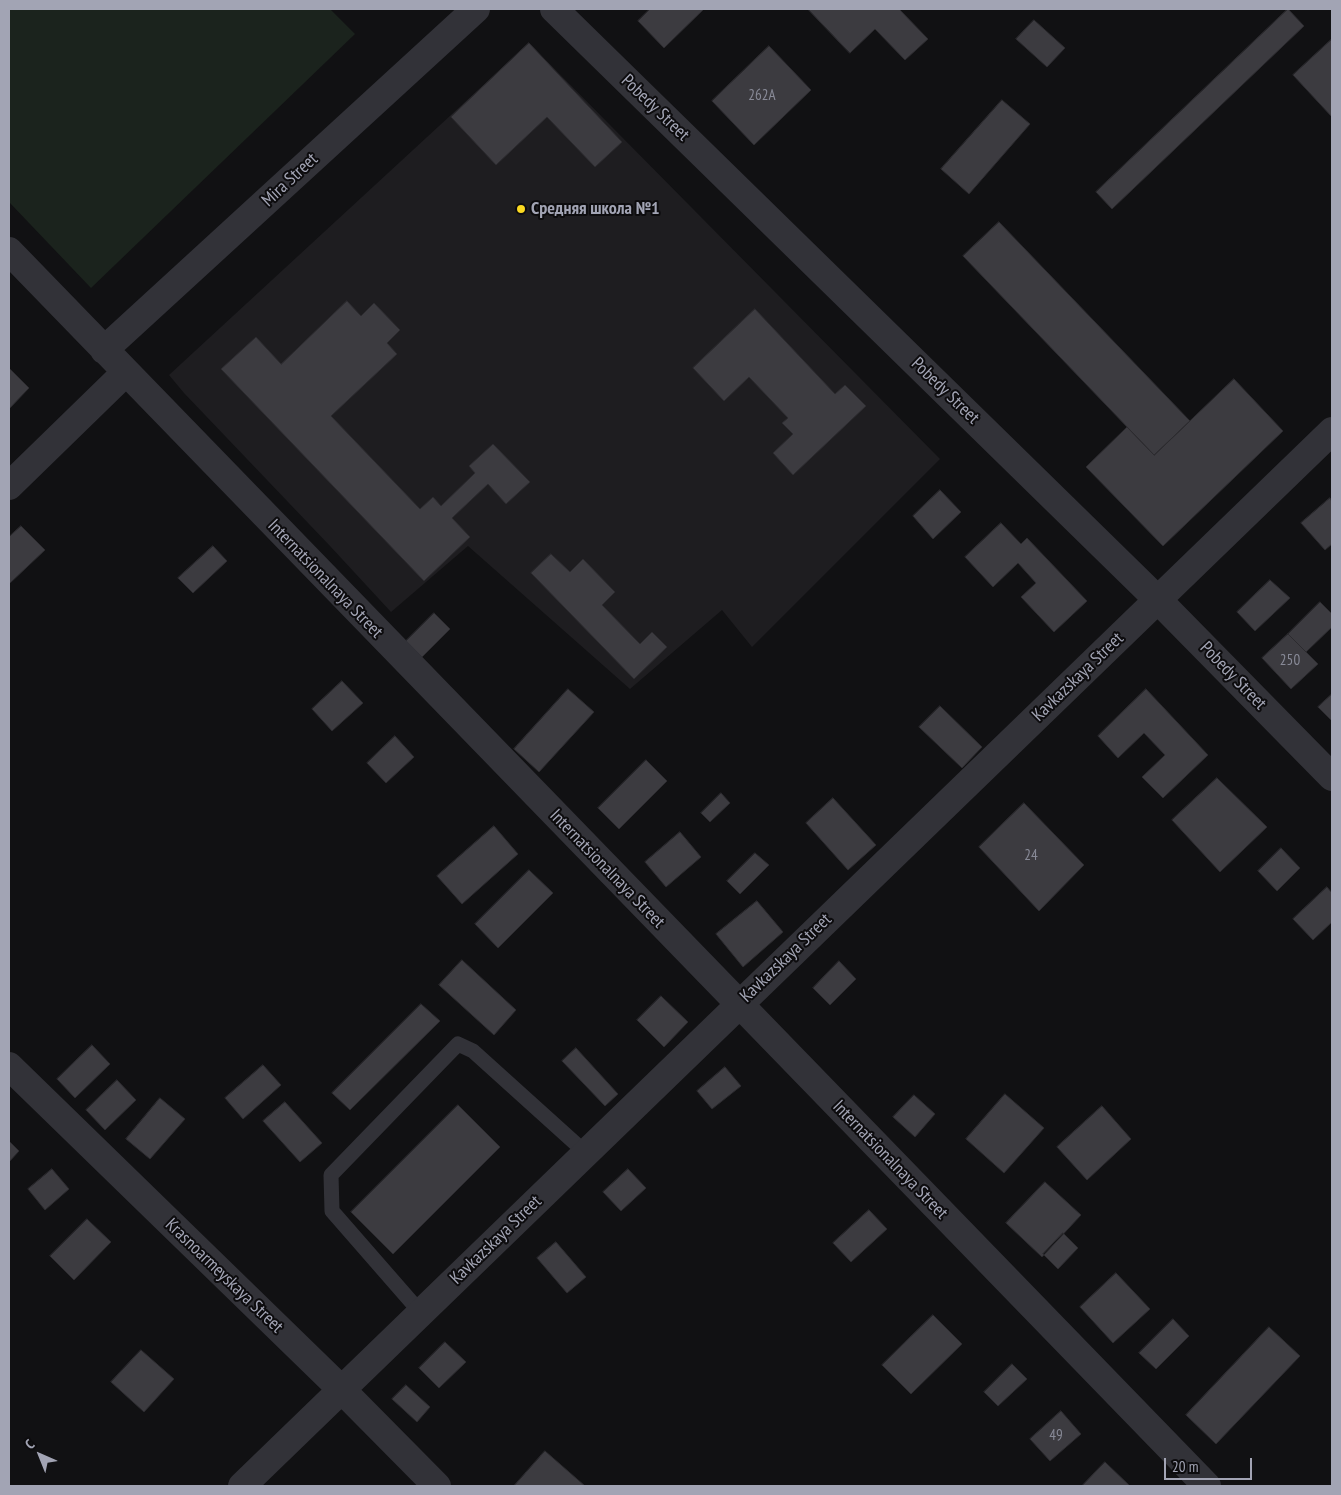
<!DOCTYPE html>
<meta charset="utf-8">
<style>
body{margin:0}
#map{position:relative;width:1341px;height:1495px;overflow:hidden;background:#111113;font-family:"PT Sans Narrow",sans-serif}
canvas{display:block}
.frame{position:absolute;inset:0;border:10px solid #a2a4b4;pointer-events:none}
.north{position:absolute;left:15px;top:1430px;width:50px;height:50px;-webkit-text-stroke:4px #0d0c0e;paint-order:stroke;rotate:316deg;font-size:14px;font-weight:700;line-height:20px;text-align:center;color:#a2a4b4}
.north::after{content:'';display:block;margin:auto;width:18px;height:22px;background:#a2a4b4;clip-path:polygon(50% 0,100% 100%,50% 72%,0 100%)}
.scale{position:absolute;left:1164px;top:1458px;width:88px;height:22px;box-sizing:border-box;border:2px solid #a2a4b4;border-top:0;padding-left:6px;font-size:15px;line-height:18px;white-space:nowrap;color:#a2a4b4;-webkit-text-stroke:4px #0d0c0e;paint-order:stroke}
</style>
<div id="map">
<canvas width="1341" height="1495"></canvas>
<div class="frame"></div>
<div class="north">С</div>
<div class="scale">20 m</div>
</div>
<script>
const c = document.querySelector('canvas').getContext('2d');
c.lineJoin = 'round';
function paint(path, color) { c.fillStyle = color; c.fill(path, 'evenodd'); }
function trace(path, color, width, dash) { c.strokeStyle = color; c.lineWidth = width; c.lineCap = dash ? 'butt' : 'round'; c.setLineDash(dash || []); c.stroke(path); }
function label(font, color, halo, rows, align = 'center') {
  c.font = font + ' "PT Sans Narrow",sans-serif'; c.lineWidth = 4; c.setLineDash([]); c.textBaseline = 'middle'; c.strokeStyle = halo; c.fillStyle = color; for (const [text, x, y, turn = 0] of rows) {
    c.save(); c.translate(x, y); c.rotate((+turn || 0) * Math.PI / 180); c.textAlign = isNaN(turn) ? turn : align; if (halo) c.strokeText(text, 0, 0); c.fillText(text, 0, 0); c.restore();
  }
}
paint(new Path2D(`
 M529 43 940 459 752 647 722 610 630 689 468 546 391 612 330 546 184 393 169 375Z`), '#1e1d20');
paint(new Path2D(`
 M9 9H330L355 34 91 288 9 202Z`), '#1b231d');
const building = new Path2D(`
 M650 9H704L664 48 638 21Z
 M808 9H899L928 39 905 60 875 29 850 53Z
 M1288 9 1304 26 1112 209 1096 192Z
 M1034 20 1065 48 1047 67 1016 39Z
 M1331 40 1332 42V117L1293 75Z
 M529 43 622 142 595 167 547 117 496 165 451 117Z
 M769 46 811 90 754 145 712 101Z
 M1002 100 1030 124 969 194 941 169Z
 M999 222 1190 421 1154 455 963 256Z
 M347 301 361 316 374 303 400 330 387 343 397 354 331 416 420 509 433 497 441 506 475 473 469 466 493 444 530 482 506 504 488 484 452 518 470 537 424 581 221 369 256 337 281 364Z
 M755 309 835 394 845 385 866 406 793 475 773 453 793 434 782 423 788 418 749 377 724 401 693 368Z
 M9 368 29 388 9 409Z
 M1234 379 1283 431 1163 546 1086 467 1127 427 1154 455Z
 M940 490 961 512 933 539 913 516Z
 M1330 498 1332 502V544L1325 550 1301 523Z
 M1001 523 1021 544 1027 538 1087 601 1054 632 1021 597 1036 583 1018 563 993 587 965 557Z
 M21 526 45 550 9 584V537Z
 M213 546 227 561 193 593 178 578Z
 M551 554 570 572 583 559 615 592 602 605 640 644 652 632 667 647 634 679 531 573Z
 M1270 580 1290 598 1255 631 1237 612Z
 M1320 602 1332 614V627L1306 652 1288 634Z
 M434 613 450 629 422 657 406 641Z
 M1288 634 1318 664 1291 689 1262 658Z
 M342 681 363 703 332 731 312 709Z
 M568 689 594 712 539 772 514 749Z
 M1146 689 1208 755 1163 798 1142 777 1165 755 1144 733 1118 758 1098 736Z
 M1332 694V721L1318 707Z
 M940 706 982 747 962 768 919 727Z
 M395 736 414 757 386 783 367 763Z
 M646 760 667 781 619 829 598 808Z
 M1217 778 1267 827 1220 872 1172 820Z
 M721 793 730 803 710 822 701 813Z
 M833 798 876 845 848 870 806 823Z
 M1024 803 1084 865 1039 911 979 847Z
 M494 826 518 854 462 904 437 876Z
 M680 832 701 857 666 887 645 862Z
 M1281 848 1300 868 1277 891 1258 871Z
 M755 853 769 865 740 894 727 881Z
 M529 870 553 893 498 948 475 924Z
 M1327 887 1332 893V922L1313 940 1293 919Z
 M757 901 783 932 743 967 716 934Z
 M462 960 516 1010 494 1035 439 985Z
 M839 961 856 979 830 1005 813 988Z
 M661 996 688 1022 664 1047 637 1020Z
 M421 1004 440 1021 350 1110 332 1093Z
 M92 1045 110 1064 75 1098 57 1079Z
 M576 1048 618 1094 605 1106 562 1061Z
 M263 1065 281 1085 243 1119 225 1098Z
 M725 1067 741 1086 712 1109 697 1091Z
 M117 1080 136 1100 105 1130 86 1110Z
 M1005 1094 1044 1128 1004 1173 966 1139Z
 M914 1095 935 1114 915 1137 893 1117Z
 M160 1098 185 1119 150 1159 126 1139Z
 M285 1102 322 1143 300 1162 263 1121Z
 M458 1105 500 1147 393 1254 351 1212Z
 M1102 1106 1131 1139 1087 1180 1057 1147Z
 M9 1141 19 1151 9 1162Z
 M52 1169 69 1189 45 1210 28 1189Z
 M628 1169 646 1188 621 1211 603 1192Z
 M1045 1182 1081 1215 1042 1257 1006 1223Z
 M869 1210 887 1229 851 1262 833 1243Z
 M87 1219 111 1242 74 1280 50 1256Z
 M1063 1233 1078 1248 1058 1269 1043 1254Z
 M556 1242 586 1277 567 1293 537 1258Z
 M1116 1273 1150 1309 1113 1343 1080 1307Z
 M933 1315 962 1344 911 1394 882 1365Z
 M1173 1319 1189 1336 1156 1369 1139 1353Z
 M1269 1327 1300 1356 1216 1444 1186 1415Z
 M445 1342 466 1362 439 1388 419 1368Z
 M141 1350 174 1379 144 1412 111 1382Z
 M1012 1364 1027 1379 998 1406 984 1392Z
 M406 1385 430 1407 417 1422 392 1399Z
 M1061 1411 1081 1434 1050 1461 1030 1439Z
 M545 1451 585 1486H514Z
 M1105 1462 1130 1486H1082Z`);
paint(building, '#3c3b40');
trace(building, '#2c2b2f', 1);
trace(new Path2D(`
 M421 1313 332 1211 331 1175 458 1044 473 1051 586 1153`), '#323238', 15);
trace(new Path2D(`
 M554 9 1158 600 1332 777
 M9 251 1207 1486
 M104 350 476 9
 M9 486 125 373
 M9 1066 342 1390 437 1486
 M242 1486 1332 431`), '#323238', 28);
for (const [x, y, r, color] of [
 [521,209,5,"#fbd921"]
]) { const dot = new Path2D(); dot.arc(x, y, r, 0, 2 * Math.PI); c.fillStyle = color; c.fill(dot); trace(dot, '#0d0c0e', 2); }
label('15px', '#888a97', null, [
 ["262А",762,96],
 ["250",1290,661],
 ["24",1031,856],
 ["49",1056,1436]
]);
label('18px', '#a2a4b4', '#0d0c0e', [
 ["Pobedy Street",655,108,44],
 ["Mira Street",290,180,-43],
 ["Pobedy Street",945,391,44],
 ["Internatsionalnaya Street",325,579,46],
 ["Pobedy Street",1233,676,46],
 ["Kavkazskaya Street",1078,677,-44],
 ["Internatsionalnaya Street",607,869,46],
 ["Kavkazskaya Street",786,958,-44],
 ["Internatsionalnaya Street",890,1160,46],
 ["Kavkazskaya Street",496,1240,-44],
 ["Krasnoarmeyskaya Street",224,1276,44]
]);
label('bold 18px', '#a2a4b4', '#0d0c0e', [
 ["Средняя школа №1",531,209]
], 'left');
</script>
